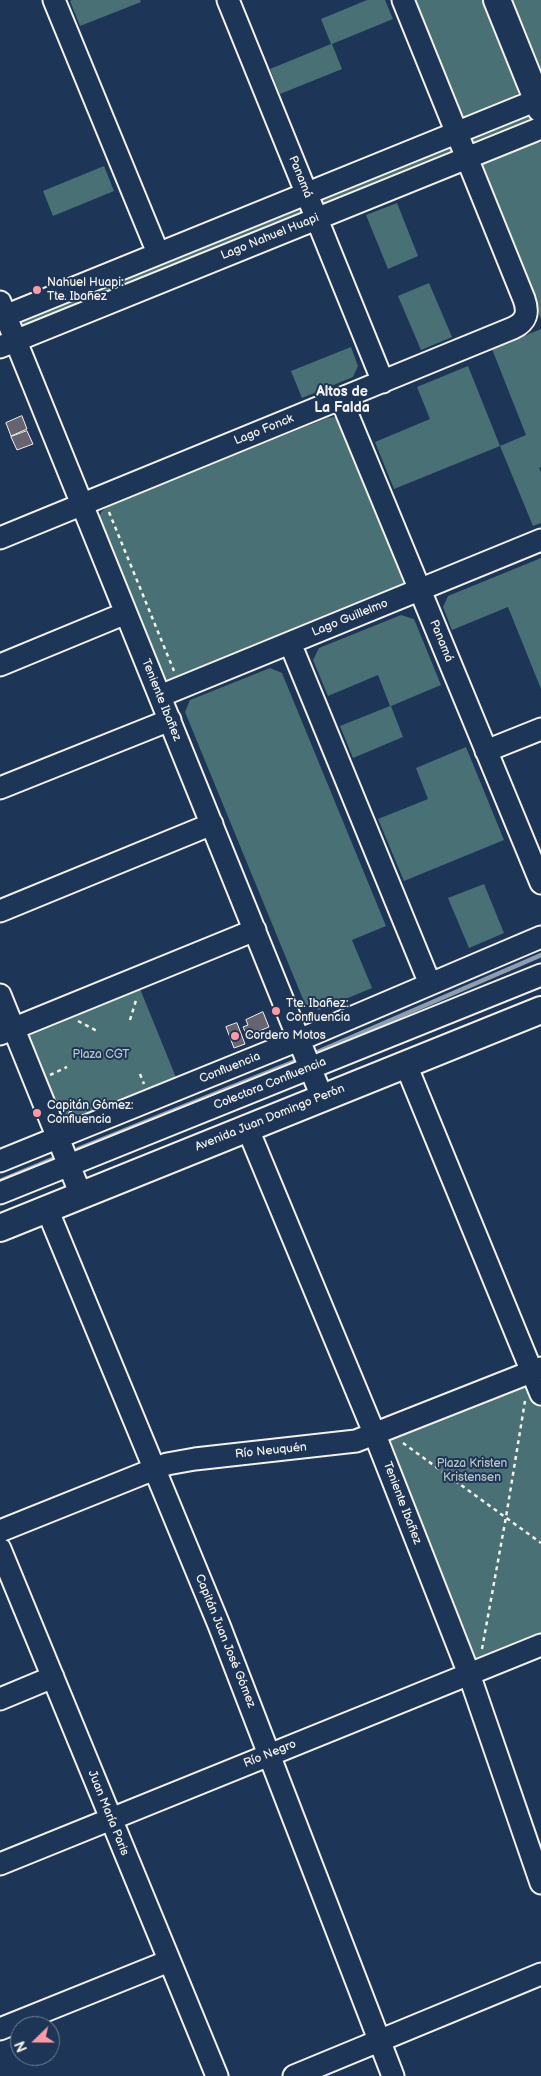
<!DOCTYPE html>
<meta charset="utf-8">
<style>
body{margin:0}
#map{position:relative;width:541px;height:2076px;overflow:hidden;background:#1d3557;font-family:"Balsamiq Sans",sans-serif}
canvas{display:block}
.north{position:absolute;left:10px;top:2016px;width:50px;height:50px;box-sizing:border-box;background:#1d3557;border:1px solid #738091;border-radius:50%;rotate:248deg;font-size:14px;font-weight:700;line-height:20px;text-align:center;color:#f4f1e8}
.north::after{content:'';display:block;margin:auto;width:18px;height:22px;background:#ff9aa2;clip-path:polygon(50% 0,100% 100%,50% 72%,0 100%)}
</style>
<div id="map">
<canvas width="541" height="2076"></canvas>
<div class="north">N</div>
</div>
<script>
const c = document.querySelector('canvas').getContext('2d');
c.lineJoin = 'round';
function paint(path, color) { c.fillStyle = color; c.fill(path, 'evenodd'); }
function trace(path, color, width, dash) { c.strokeStyle = color; c.lineWidth = width; c.lineCap = dash ? 'butt' : 'round'; c.setLineDash(dash || []); c.stroke(path); }
function label(font, color, halo, rows, align = 'center') {
  c.font = font + ' "Balsamiq Sans",sans-serif'; c.lineWidth = 4; c.setLineDash([]); c.textBaseline = 'middle'; c.strokeStyle = halo; c.fillStyle = color; for (const [text, x, y, turn = 0] of rows) {
    c.save(); c.translate(x, y); c.rotate((+turn || 0) * Math.PI / 180); c.textAlign = isNaN(turn) ? turn : align; if (halo) c.strokeText(text, 0, 0); c.fillText(text, 0, 0); c.restore();
  }
}
paint(new Path2D(`
 M72 0H140L141 2 80 26 70 1Z
 M367 0H385L393 19 332 44 342 69 280 94 270 69 331 44 321 19Z
 M411 0H482L517 87 518 93 514 98 466 118 460 116Z
 M511 0H541V74L539 71Z
 M526 114 530 118 529 122 476 145H471L469 137Z
 M535 140 541 143V319L480 166 481 163Z
 M450 146 452 148 453 153 324 207 319 205 320 198Z
 M104 166 114 191 53 216 43 191Z
 M397 203 418 256 388 269 366 215Z
 M300 206 305 213 23 329 19 323 20 320Z
 M429 283 452 337 421 350 398 296Z
 M541 329V467L539 468 541 472V523L533 526 500 446 394 489 375 442 430 419 417 387 468 366 500 446 526 435 492 349Z
 M351 347 358 366 353 377 302 398 291 371Z
 M334 417 341 421 405 579 403 586 170 681 163 678 99 519 101 512 107 507 327 418Z
 M541 558V689L508 607 452 630 443 607 448 596Z
 M401 615 414 619 441 685 391 706 403 737 353 758 340 726 390 706 378 675 328 696 313 660 319 648Z
 M270 668 282 673 386 926 352 940 372 988 319 1010 305 1004 185 712 190 700Z
 M466 747 504 840 404 881 378 819 428 799 416 768Z
 M484 884 504 933 469 948 448 898Z
 M138 984 177 1080 68 1122 62 1120 59 1115 29 1034Z
 M531 1372 541 1395V1636L474 1662 382 1433Z`), '#497075');
trace(new Path2D(`
 M315 1053 541 955
 M78 1149 298 1060
 M0 1181 55 1158`), '#8d9eb1', 4.5);
const building = new Path2D(`
 M22 416 27 429 11 436 6 423Z
 M27 431 33 444 17 450 11 437Z
 M263 1012 269 1027 247 1036 243 1027 248 1025 246 1020Z
 M237 1023 245 1044 234 1048 226 1027Z`);
paint(building, '#656470');
trace(building, '#f4f1e8', 1);
const minor = new Path2D(`
 M54 0 158 253
 M228 0 383 382
 M0 302 322 1097
 M0 318 537 100
 M0 347 541 128
 M341 399 541 883
 M0 538 513 328C526 322 529 313 524 299L403 0
 M290 643 430 984
 M0 665 126 613
 M160 696 541 540
 M486 751 541 729
 M0 788 170 720
 M0 911 212 824
 M0 995 81 1195
 M0 1034 255 930
 M406 1065 541 1394
 M247 1127 375 1435 469 1674 541 1883
 M0 1161 306 1037 541 937
 M0 1193 541 975
 M47 1209 219 1625 393 2076
 M0 1531 167 1464 195 1459 356 1441 541 1368
 M0 1549 217 2076
 M0 1699 53 1677
 M0 1864 541 1645
 M0 2029 169 1961
 M294 2076 541 1974`);
const major = new Path2D(`
 M497 0 541 109
 M0 1228 541 1010`);
trace(minor, '#f4f1e8', 25);
trace(major, '#f4f1e8', 30);
trace(new Path2D(`
 M109 512 174 671
 M130 1020 137 997
 M78 1021 99 1032
 M140 1074 144 1084
 M50 1075 67 1067
 M69 1114 80 1098
 M403 1443 541 1543
 M482 1649 506 1517 525 1401`), '#f4f1e8', 2.5, [4, 4]);
trace(minor, '#1d3557', 21);
trace(major, '#1d3557', 26);
for (const [x, y, r, color] of [
 [37,290,5,"#ff9aa2"],
 [276,1011,5,"#ff9aa2"],
 [235,1036,5,"#ff9aa2"],
 [37,1113,5,"#ff9aa2"]
]) { const dot = new Path2D(); dot.arc(x, y, r, 0, 2 * Math.PI); c.fillStyle = color; c.fill(dot); trace(dot, '#1d3557', 2); }
label('12px', '#f4f1e8', '#1d3557', [
 ["Panamá",300,177,68],
 ["Lago Nahuel Huapi",270,237,-22],
 ["Lago Fonck",264,430,-22],
 ["Lago Guillelmo",350,618,-22],
 ["Panamá",441,641,68],
 ["Teniente Ibañez",161,700,68],
 ["Confluencia",230,1068,-22],
 ["Colectora Confluencia",270,1084,-22],
 ["Avenida Juan Domingo Perón",270,1118,-22],
 ["Río Neuquén",271,1451,-6],
 ["Teniente Ibañez",402,1503,69],
 ["Capitán Juan José Gómez",225,1641,68],
 ["Río Negro",270,1754,-22],
 ["Juan María Paris",108,1813,68]
]);
label('12px', '#f4f1e8', '#1d3557', [
 ["Nahuel Huapi:",47,283],
 ["Tte. Ibañez",47,297],
 ["Tte. Ibañez:",286,1004],
 ["Confluencia",286,1018],
 ["Cordero Motos",245,1036],
 ["Capitán Gómez:",47,1106],
 ["Confluencia",47,1120]
], 'left');
label('12px', '#b8c4c0', '#1d3557', [
 ["Plaza CGT",101,1055],
 ["Plaza Kristen",472,1464],
 ["Kristensen",472,1478]
]);
label('bold 14px', '#f4f1e8', '#1d3557', [
 ["Altos de",342,392],
 ["La Falda",342,408]
]);
</script>
